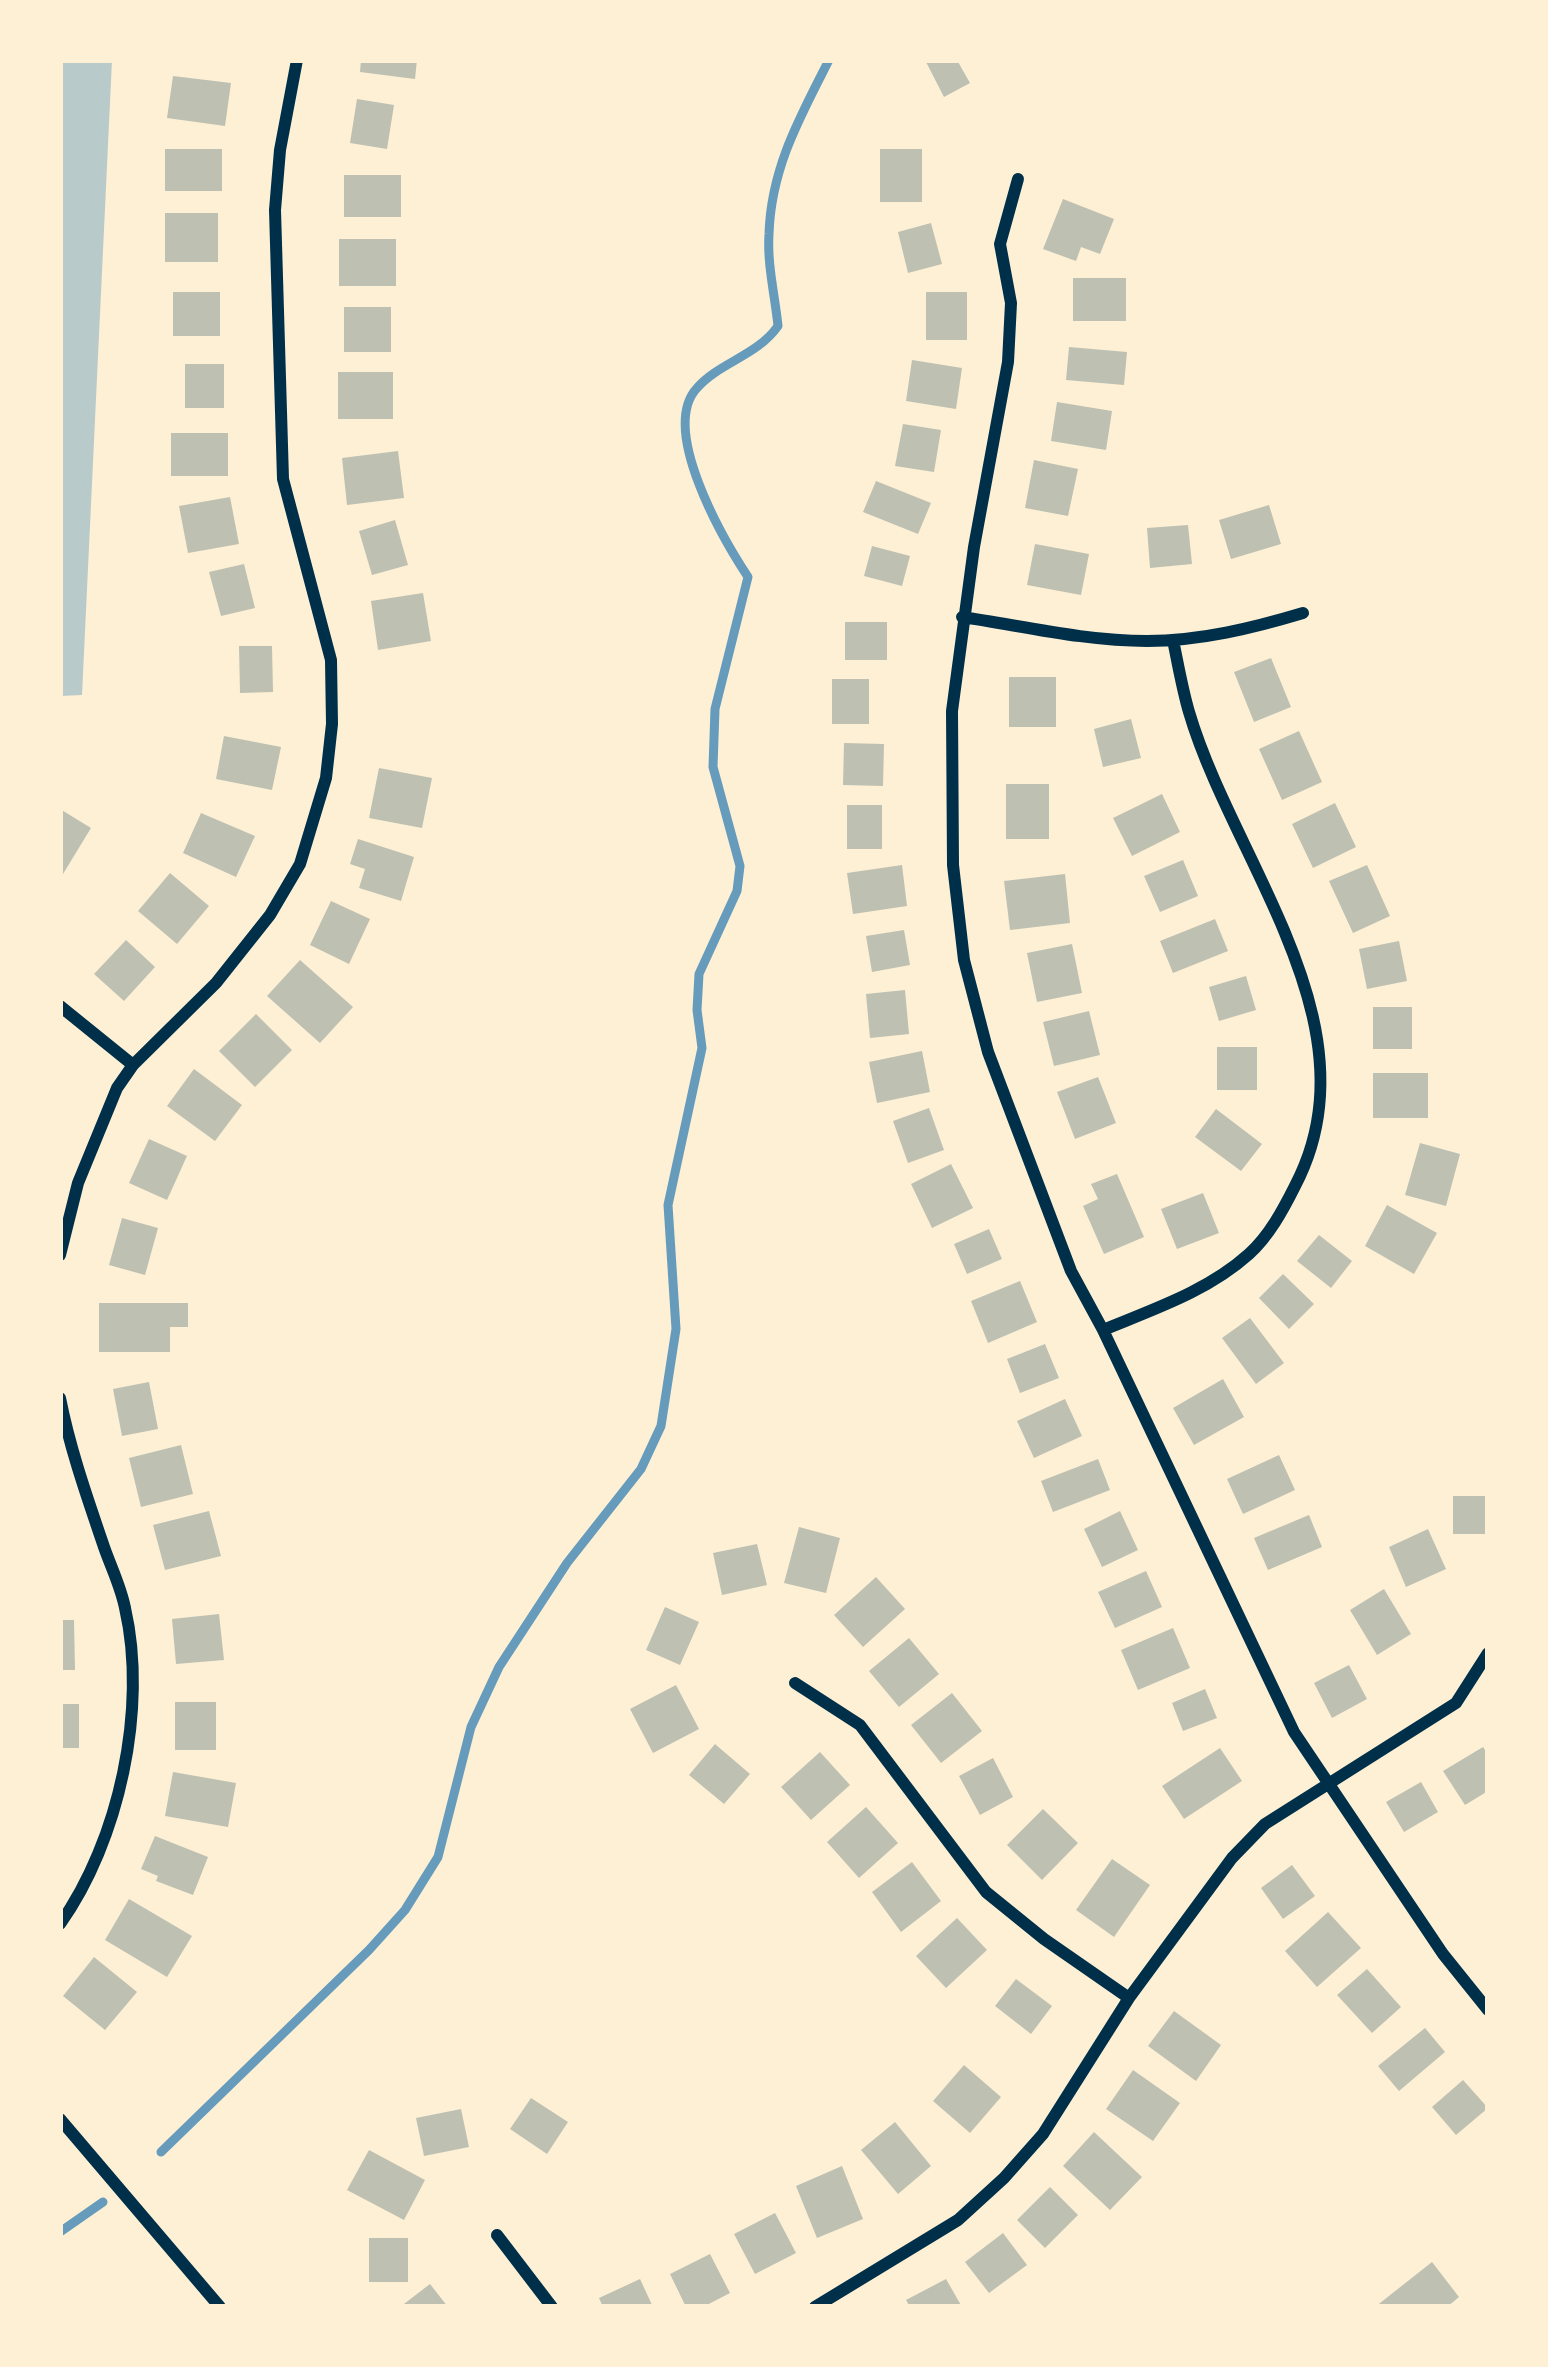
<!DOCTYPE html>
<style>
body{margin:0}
#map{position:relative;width:1548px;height:2367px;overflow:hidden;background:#fdf0d5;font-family:"Public Sans",sans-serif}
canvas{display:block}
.frame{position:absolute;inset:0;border:63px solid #fdf0d5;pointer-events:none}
</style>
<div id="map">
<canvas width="1548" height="2367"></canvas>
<div class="frame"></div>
</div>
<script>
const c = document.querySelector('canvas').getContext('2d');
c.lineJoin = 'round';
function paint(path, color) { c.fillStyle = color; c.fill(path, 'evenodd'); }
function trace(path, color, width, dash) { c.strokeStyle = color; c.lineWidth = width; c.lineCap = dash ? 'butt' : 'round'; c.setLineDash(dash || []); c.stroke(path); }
paint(new Path2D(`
 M60 60H112L82 695 60 696Z`), '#b9caca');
trace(new Path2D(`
 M161 2152 369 1950 405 1910 438 1857 471 1727 499 1667 567 1563 641 1469 661 1426 676 1329 668 1205 702 1048 697 1010 699 974 737 891 740 866 713 767 715 709 748 577C723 539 659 429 697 388 720 362 757 356 778 326 775 296 767 264 769 234 771 168 800 117 829 60
 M60 2232 103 2202`), '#669bbc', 9);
paint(new Path2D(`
 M361 60H417L415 79 360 72Z
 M925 60H957L970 83 944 97Z
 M173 76 231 83 225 126 167 118Z
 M357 99 394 105 387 149 350 143Z
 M165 149H222V191H165Z
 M880 149H922V202H880Z
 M344 175H401V217H344Z
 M1063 199 1114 219 1100 254 1081 247 1076 261 1043 249Z
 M165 213H218V262H165Z
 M931 223 942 264 908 273 898 232Z
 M339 239H396V286H339Z
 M1073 278H1126V321H1073Z
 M173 292H220V336H173Z
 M926 292H967V340H926Z
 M344 307H391V352H344Z
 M1069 347 1127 352 1124 385 1066 380Z
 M912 360 962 368 956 409 906 401Z
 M185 364H224V408H185Z
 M338 372H393V419H338Z
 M1057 402 1112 411 1106 450 1051 441Z
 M903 424 941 430 934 472 895 466Z
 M171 433H228V476H171Z
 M398 451 404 498 347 505 342 458Z
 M1034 460 1078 469 1068 516 1025 508Z
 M876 481 931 503 918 534 863 512Z
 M230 497 239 544 188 553 179 506Z
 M1269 505 1281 544 1231 559 1219 520Z
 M395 520 408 565 372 575 359 531Z
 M1188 525 1192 564 1150 568 1147 528Z
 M1035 544 1089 554 1081 595 1027 585Z
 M872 546 910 556 902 586 864 576Z
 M244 564 255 608 221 616 209 572Z
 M423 593 431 641 378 650 371 601Z
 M845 622H887V660H845Z
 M239 646H272L273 692 240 693Z
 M1271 658 1291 707 1254 722 1234 672Z
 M1009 677H1056V727H1009Z
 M832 679H869V724H832Z
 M1131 719 1141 758 1103 767 1094 729Z
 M1299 731 1322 782 1282 800 1259 749Z
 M224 736 281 747 272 790 216 779Z
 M844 743 884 744 883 786 843 785Z
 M379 768 432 778 422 828 369 818Z
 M1006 784H1049V839H1006Z
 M1162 794 1180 832 1132 856 1113 818Z
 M1335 803 1356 847 1313 868 1292 824Z
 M847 805H882V849H847Z
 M60 809 91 828 63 874 60 872Z
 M201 813 255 836 236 877 183 853Z
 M358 839 414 857 401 901 359 888 365 869 350 864Z
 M1183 860 1198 896 1160 912 1144 876Z
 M902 865 907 906 853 914 847 873Z
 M1367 865 1390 916 1353 933 1329 881Z
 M170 873 209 906 177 944 138 911Z
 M1065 874 1070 923 1010 930 1004 881Z
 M331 901 370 919 349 964 310 945Z
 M1215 919 1228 951 1173 973 1160 941Z
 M904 930 910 965 872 972 866 936Z
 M126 940 155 967 124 1001 94 974Z
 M1399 941 1407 981 1367 989 1359 949Z
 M1072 944 1082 993 1037 1002 1027 953Z
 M300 960 353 1007 320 1043 267 996Z
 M1246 976 1256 1010 1219 1021 1209 987Z
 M905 990 909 1034 870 1038 866 994Z
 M1373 1007H1412V1049H1373Z
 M1089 1011 1100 1055 1054 1066 1043 1022Z
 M256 1014 292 1050 255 1087 219 1051Z
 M1217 1047H1257V1090H1217Z
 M922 1051 930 1092 877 1103 869 1062Z
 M194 1069 242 1105 215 1141 167 1106Z
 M1373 1073H1428V1118H1373Z
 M1098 1077 1116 1123 1075 1139 1057 1092Z
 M929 1108 944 1150 908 1163 893 1121Z
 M1216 1109 1262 1144 1241 1171 1195 1137Z
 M149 1139 187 1156 167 1200 129 1183Z
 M1420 1143 1460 1154 1446 1206 1405 1195Z
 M951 1164 973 1208 932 1228 911 1184Z
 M1117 1174 1144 1237 1104 1254 1083 1206 1098 1199 1091 1184Z
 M1203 1193 1219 1233 1177 1249 1161 1209Z
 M1387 1205 1437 1233 1414 1274 1365 1246Z
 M122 1218 158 1228 145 1275 109 1265Z
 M989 1229 1002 1259 967 1274 954 1244Z
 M1319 1235 1352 1261 1331 1288 1297 1261Z
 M1283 1274 1314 1304 1289 1329 1259 1298Z
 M1020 1281 1037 1322 988 1343 971 1301Z
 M99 1303H188V1327H170V1352H99Z
 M1250 1318 1284 1363 1256 1384 1222 1338Z
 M1045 1344 1059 1378 1020 1393 1007 1359Z
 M1223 1379 1244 1417 1194 1445 1173 1408Z
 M149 1382 158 1429 122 1436 113 1389Z
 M1065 1399 1082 1436 1034 1458 1017 1421Z
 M181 1445 193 1494 141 1507 129 1458Z
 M1279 1455 1295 1490 1243 1514 1227 1479Z
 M1098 1459 1110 1490 1053 1512 1041 1481Z
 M1453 1496H1488V1534H1453Z
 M209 1511 221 1556 165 1570 153 1525Z
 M1120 1511 1138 1550 1102 1567 1084 1529Z
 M1309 1515 1322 1547 1268 1570 1254 1538Z
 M799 1527 840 1538 826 1593 784 1583Z
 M1428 1529 1446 1569 1406 1587 1389 1547Z
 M757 1544 767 1585 722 1595 713 1553Z
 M1146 1571 1162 1607 1115 1628 1098 1592Z
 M876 1577 905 1609 863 1647 834 1615Z
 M1384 1589 1411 1634 1377 1655 1350 1610Z
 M665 1607 699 1622 680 1665 646 1650Z
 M219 1614 224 1660 176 1664 172 1619Z
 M60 1620H74L75 1670H60Z
 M1173 1628 1190 1668 1138 1690 1121 1650Z
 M909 1638 939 1674 899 1707 869 1671Z
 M1349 1665 1367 1699 1332 1718 1314 1683Z
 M676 1685 699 1729 653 1753 630 1709Z
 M1205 1689 1217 1718 1183 1731 1172 1703Z
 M952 1693 982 1731 941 1763 911 1725Z
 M175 1702H216V1750H175Z
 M60 1704H79V1748H60Z
 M715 1744 750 1774 724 1804 689 1775Z
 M1483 1747 1488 1754V1791L1465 1805 1443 1771Z
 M1220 1748 1242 1781 1184 1819 1162 1786Z
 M820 1752 850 1785 811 1820 781 1787Z
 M993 1758 1013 1797 980 1815 959 1776Z
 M173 1772 236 1783 228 1827 165 1816Z
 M1421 1782 1438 1812 1404 1832 1386 1802Z
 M866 1807 898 1843 859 1878 827 1842Z
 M1043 1809 1078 1843 1042 1880 1007 1845Z
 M155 1836 208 1857 193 1895 156 1881 158 1876 141 1869Z
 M1112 1859 1150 1885 1114 1937 1076 1910Z
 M912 1862 941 1901 901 1932 872 1892Z
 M1292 1865 1315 1896 1283 1919 1261 1888Z
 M129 1899 192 1936 167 1977 105 1940Z
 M1328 1912 1361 1948 1317 1987 1285 1951Z
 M957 1918 987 1950 946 1988 916 1956Z
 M94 1957 137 1992 105 2030 63 1996Z
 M1367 1969 1401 2007 1372 2033 1337 1995Z
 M1016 1979 1052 2006 1031 2034 995 2006Z
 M1174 2011 1221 2045 1196 2081 1148 2046Z
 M1425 2028 1445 2052 1399 2091 1378 2066Z
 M964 2065 1001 2097 970 2133 933 2101Z
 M1133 2070 1180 2103 1153 2141 1106 2109Z
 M1463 2080 1488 2108 1456 2135 1432 2107Z
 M531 2098 568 2122 547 2154 510 2129Z
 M461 2109 469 2147 424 2156 416 2118Z
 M895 2122 931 2166 898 2194 861 2150Z
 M1094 2132 1142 2177 1110 2210 1063 2166Z
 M369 2150 425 2180 404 2220 347 2190Z
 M842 2166 863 2219 817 2238 796 2186Z
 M1050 2187 1078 2215 1045 2248 1017 2220Z
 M775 2213 796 2253 755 2274 734 2234Z
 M1003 2233 1027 2265 989 2293 965 2262Z
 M369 2238H408V2282H369Z
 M710 2254 730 2293 703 2307H686L670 2274Z
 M1432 2262 1459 2297 1447 2307H1375Z
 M640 2279 653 2307H603L599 2298Z
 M946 2279 962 2307H910L906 2300Z
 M430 2284 448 2307H400Z`), '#bec0b2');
trace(new Path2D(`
 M1018 179 1000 244 1011 303 1008 362 974 547 952 711 953 865 964 960 988 1052 1071 1271 1103 1330 1294 1732 1443 1954 1488 2010
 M962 617C1023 626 1085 641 1147 641 1200 641 1253 628 1303 613
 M60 1006 133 1065
 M60 1255 78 1183 117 1088 133 1065 216 983 270 915 300 864 326 778 332 724 331 660 283 479 275 210 280 150 297 60
 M1103 1330C1154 1309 1208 1291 1249 1254 1269 1236 1283 1210 1295 1186 1379 1026 1233 862 1189 712 1182 688 1178 664 1173 640
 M60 1398C70 1449 87 1497 104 1547 111 1567 121 1587 125 1608 148 1708 119 1841 60 1924
 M795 1683 860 1725 986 1892 1044 1939 1129 1998
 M60 2119 220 2307
 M497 2235 552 2307
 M815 2307 958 2220 1004 2178 1043 2134 1129 1998 1232 1858 1265 1824 1456 1703 1488 1653`), '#003049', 12);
</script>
